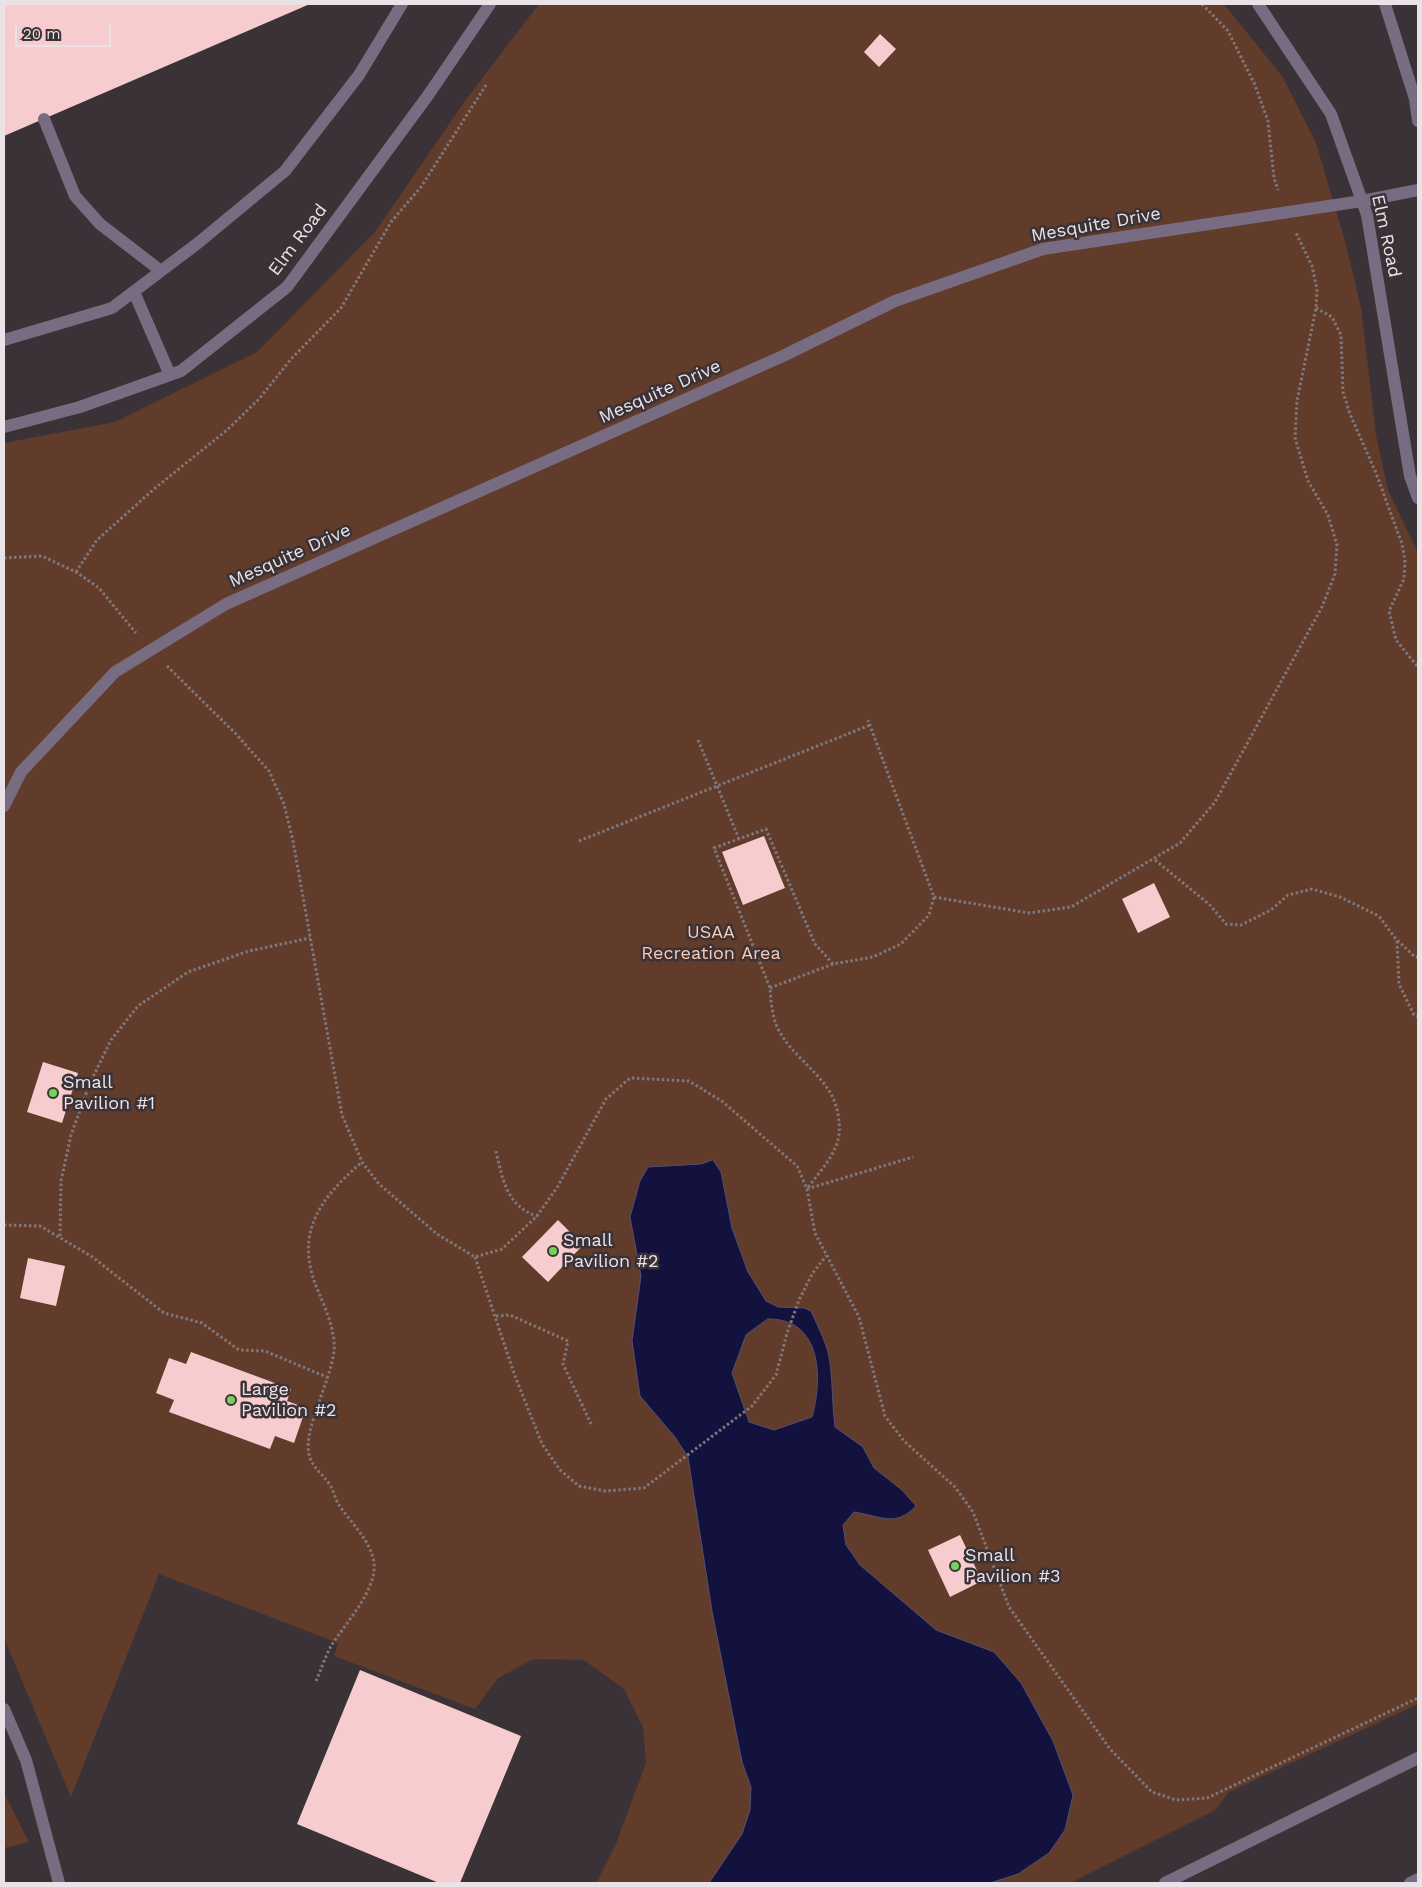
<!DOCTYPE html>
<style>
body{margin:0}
#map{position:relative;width:1422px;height:1887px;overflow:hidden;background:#3b3237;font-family:"Work Sans",sans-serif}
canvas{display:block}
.frame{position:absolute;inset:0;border:5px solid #e9e3e7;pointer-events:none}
.scale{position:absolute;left:15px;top:25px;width:96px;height:22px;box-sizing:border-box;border:2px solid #e9e3e7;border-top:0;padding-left:6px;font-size:15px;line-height:18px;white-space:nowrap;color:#e9e3e7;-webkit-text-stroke:4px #3b3237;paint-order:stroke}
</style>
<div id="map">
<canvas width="1422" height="1887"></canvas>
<div class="frame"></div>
<div class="scale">20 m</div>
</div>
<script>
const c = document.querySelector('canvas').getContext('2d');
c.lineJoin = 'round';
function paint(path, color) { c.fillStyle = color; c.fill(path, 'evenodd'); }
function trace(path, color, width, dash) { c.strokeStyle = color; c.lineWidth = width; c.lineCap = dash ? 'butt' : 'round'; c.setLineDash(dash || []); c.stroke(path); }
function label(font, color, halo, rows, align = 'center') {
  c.font = font + ' "Work Sans",sans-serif'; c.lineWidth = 5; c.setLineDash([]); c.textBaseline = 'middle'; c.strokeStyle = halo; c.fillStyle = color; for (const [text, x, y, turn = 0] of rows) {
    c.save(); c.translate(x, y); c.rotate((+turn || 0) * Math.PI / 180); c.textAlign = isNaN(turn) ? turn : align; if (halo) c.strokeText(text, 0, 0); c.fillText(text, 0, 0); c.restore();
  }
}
paint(new Path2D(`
 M539 4H1224L1282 76 1316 143 1345 241 1361 308 1376 435 1388 490 1418 553V1704L1229 1792 1215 1810 1070 1883H596L616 1844 646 1763 643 1727 624 1689 584 1660 534 1659 498 1678 475 1709 334 1656 338 1643 159 1574 71 1797 4 1638V443L115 422 257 352 375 232 467 98Z
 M4 1793 29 1842 4 1848Z`), '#613c2b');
const water = new Path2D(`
 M713 1160 721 1172 732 1228 748 1272 766 1301 778 1307 804 1308 811 1311C818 1327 828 1345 830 1363 833 1384 832 1405 835 1427L863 1447 874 1468 902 1490 916 1506C895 1528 881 1516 854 1512L843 1525 846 1545 860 1565 936 1630 994 1652 1021 1683 1053 1741 1073 1795 1065 1830 1049 1853 1018 1874 990 1883H709L742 1834 750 1810 751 1787 742 1762 712 1611 688 1457 675 1437 640 1396 632 1341 641 1276 630 1217 640 1181 648 1167 701 1164ZM768 1319C822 1318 823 1379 812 1417L774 1430 749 1422 732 1373 746 1335Z`);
paint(water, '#13113d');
trace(water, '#535070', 1);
paint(new Path2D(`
 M4 4H310L4 136Z
 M880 34 896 49 879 67 864 52Z
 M764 836 785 888 743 905 722 852Z
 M1154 883 1170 917 1138 933 1122 899Z
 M43 1062 78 1073 62 1123 27 1112Z
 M558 1220 583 1245 548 1282 522 1257Z
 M28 1258 65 1266 56 1306 20 1298Z
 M191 1352 291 1389 287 1401 306 1408 294 1443 275 1436 270 1449 169 1412 174 1400 156 1393 169 1358 186 1364Z
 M960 1535 982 1581 950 1597 928 1550Z
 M360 1670 521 1736 460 1883H439L297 1824Z`), '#f7cccf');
trace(new Path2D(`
 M1202 4 1228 31 1255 85 1268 121 1274 178 1278 190
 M1316 308 1332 317 1341 335 1343 392 1350 414 1376 473 1402 544 1405 560 1404 579 1389 611 1396 640 1418 667
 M4 558 42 556 76 572 99 588 136 633
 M76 572 97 540 154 489 227 430 259 399 291 359 341 308 391 222 421 187 486 85
 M167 666 236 734 269 771 284 804 293 841 342 1115 362 1162 379 1184 437 1234 475 1257 502 1249 537 1216 558 1186 606 1099 630 1078 689 1081 723 1102 797 1166 807 1189 815 1233 859 1317 885 1416 904 1441 955 1487 973 1512 1009 1607 1110 1749 1152 1792 1176 1800 1207 1798 1418 1698
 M698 740 739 839
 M579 841 870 725
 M1155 860 1210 905 1226 924 1241 925 1271 910 1288 895 1312 889 1340 897 1379 916 1395 938 1415 957H1418
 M934 897 1029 913 1071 907 1180 843 1215 802 1322 607 1335 574 1337 545 1328 515 1308 481 1295 438 1297 401 1316 308 1317 290 1312 266 1296 233
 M1397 941 1399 984 1414 1015 1418 1016
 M833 964 815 944 766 829 714 848 770 988C771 1002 772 1016 778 1029 797 1065 836 1078 839 1122 840 1130 839 1141 835 1148 829 1163 816 1176 807 1189L913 1157
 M770 988 833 964 873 957 901 944 929 915 934 897 868 720
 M496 1151C502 1178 507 1207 537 1216
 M4 1225 40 1226 91 1256 164 1313 202 1323 239 1350 265 1351 329 1378
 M60 1236 61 1181 71 1135 90 1083 111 1040 138 1006 188 972 249 951 310 938
 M475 1257 515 1376 542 1444 560 1470 579 1486 605 1491 644 1488 752 1406 776 1375 787 1333 799 1300 812 1274 826 1256
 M496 1316 510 1315 568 1341 563 1364 592 1426
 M316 1681C321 1670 325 1657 331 1646 345 1624 377 1590 374 1563 371 1541 351 1523 339 1505 335 1499 334 1491 330 1485 322 1473 312 1468 309 1454 303 1430 331 1380 334 1351 336 1333 326 1310 319 1293 293 1235 318 1200 362 1162`), '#7f777b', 3, [2.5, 2.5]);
trace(new Path2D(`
 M1258 4 1331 114 1367 215 1410 476 1418 498
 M1385 4 1415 99 1418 121
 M44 119 75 196 100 224 161 271
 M134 292 170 375
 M4 340 112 308 198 243 285 171 359 75 402 4
 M4 427 80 407 181 371 287 287 429 94 490 4
 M4 806 21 772 115 672 226 604 783 356 895 301 1043 249 1362 201 1418 190
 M4 1709 26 1760 59 1883
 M1165 1883 1418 1758
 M1410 1883 1418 1879`), '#786c82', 12);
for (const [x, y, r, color] of [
 [53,1093,5,"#74d25c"],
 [553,1251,5,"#74d25c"],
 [231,1400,5,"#74d25c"],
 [955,1566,5,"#74d25c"]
]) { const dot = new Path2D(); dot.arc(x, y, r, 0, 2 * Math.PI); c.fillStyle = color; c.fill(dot); trace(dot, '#3b3237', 2); }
label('18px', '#e9e3e7', '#3b3237', [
 ["Mesquite Drive",1096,225,-10],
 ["Elm Road",1386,236,78],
 ["Elm Road",298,240,-53],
 ["Mesquite Drive",660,392,-24],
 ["Mesquite Drive",290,556,-24]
]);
label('18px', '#fcc9b2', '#3b3237', [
 ["USAA",711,933],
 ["Recreation Area",711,954]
]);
label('18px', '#e9e3e7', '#3b3237', [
 ["Small",63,1083],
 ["Pavilion #1",63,1104],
 ["Small",563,1241],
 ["Pavilion #2",563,1262],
 ["Large",241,1390],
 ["Pavilion #2",241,1411],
 ["Small",965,1556],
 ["Pavilion #3",965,1577]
], 'left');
</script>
